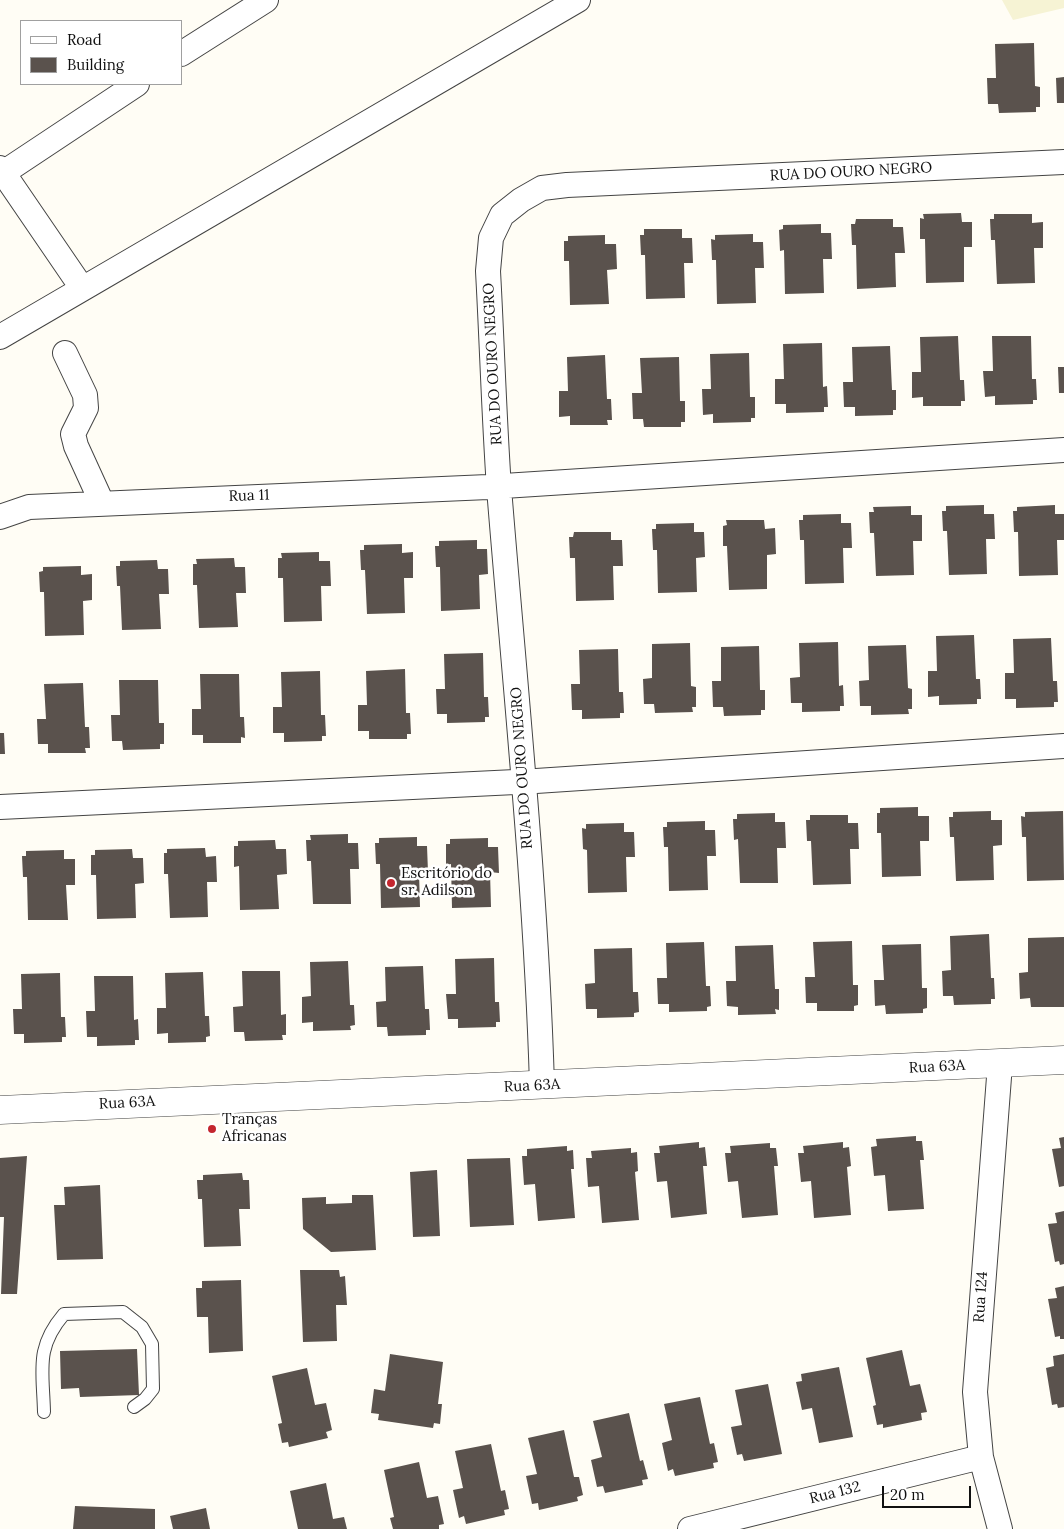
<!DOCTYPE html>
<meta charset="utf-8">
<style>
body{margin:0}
#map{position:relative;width:1064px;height:1529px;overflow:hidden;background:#fffdf5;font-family:Lora,serif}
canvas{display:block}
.legend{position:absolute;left:20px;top:20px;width:162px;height:65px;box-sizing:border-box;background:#fff;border:1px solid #a0a0a0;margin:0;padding:6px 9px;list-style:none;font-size:15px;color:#111}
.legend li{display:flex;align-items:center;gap:10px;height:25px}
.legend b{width:25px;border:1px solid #a0a0a0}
.scale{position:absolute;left:882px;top:1486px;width:89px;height:22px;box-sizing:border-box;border:2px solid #111;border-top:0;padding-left:6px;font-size:15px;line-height:18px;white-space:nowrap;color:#111;-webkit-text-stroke:4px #fff;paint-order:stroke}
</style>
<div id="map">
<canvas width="1064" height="1529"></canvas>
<ul class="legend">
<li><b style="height:6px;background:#fff"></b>Road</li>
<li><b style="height:14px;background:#5a524d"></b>Building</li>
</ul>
<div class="scale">20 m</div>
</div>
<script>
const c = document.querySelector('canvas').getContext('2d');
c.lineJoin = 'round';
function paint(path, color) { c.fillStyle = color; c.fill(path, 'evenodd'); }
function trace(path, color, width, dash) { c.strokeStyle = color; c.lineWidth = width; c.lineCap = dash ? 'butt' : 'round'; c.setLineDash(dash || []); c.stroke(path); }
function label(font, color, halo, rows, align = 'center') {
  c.font = font + ' Lora,serif'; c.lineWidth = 5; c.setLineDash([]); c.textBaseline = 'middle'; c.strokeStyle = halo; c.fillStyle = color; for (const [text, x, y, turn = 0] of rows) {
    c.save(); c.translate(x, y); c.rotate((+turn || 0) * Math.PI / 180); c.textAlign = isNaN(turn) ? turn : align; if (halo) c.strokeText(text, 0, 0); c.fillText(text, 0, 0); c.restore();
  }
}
paint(new Path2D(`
 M1002 0H1064V8L1013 20Z`), '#f6f3d4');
paint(new Path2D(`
 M1034 43 1035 86 1040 87V107H1036V112L999 113 998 104H988L987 78H996L995 44Z
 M1064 77V103H1057L1056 78Z
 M961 213 962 222H972V247H964V282L926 283 925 239H920V218L924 219 923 214Z
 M994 214H1032V223L1043 222V248H1034L1035 283 997 284 995 240H991L990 219H994Z
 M856 219H893V227H903L905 253H895L896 287 857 289 856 245H852L851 224H855Z
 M821 224V233H831L832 259H823L824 293 785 294 784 250 780 251 779 230 783 229V225Z
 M644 229H682V238H692L693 263H684L685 298 646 299 645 255H641L640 235H644Z
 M753 234V242H763L764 268H755L756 303 717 304 716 260H712L711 239 715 240V235Z
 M605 235V244H616L617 269 607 270 609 304 570 305 569 261H564V241H568V236Z
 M958 336 960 380H964L965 401H961V406H923V397L912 398V372H921L920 337Z
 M992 336H1031L1032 379H1036L1037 400H1033V404L995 405V396L985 397 983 371H993Z
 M822 343 823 387 827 386 828 407H824V412L786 413V404H775V379H784L783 344Z
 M890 346 892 390H896V410H893V415L855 416V407H844L843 382H853L852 347Z
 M749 353 750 397H755V418H751V422L713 423V414L703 415 702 389H711L710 354Z
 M605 355 607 399H611L612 420H607L608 425H570V416L559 417V391H568L567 357Z
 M679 357 680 401H685V422H681V427H644L643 419H633L632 393H642L640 358Z
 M1058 367H1064V393H1059Z
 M984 505V514H994L995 539H986L987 574 949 575 947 531H943L942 511H946V506Z
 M1055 505V514H1064V540H1057L1058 575 1019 576 1018 532H1014L1013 511H1017V507Z
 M911 506V515H922V541H913L914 575 876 576 874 533H870L869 512H874L873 507Z
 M841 514V523H851L852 548H843L844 583 805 584 804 540H800L799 520H803V515Z
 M726 520H764L765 529 775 528 776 554 767 555V589L729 590 727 546H723V526L727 525Z
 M694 523V532H704L705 557 696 558 697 592 658 593 657 550H653L652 529H656V524Z
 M574 532H611V540H622L623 566H613L614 600 576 601 575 558H570L569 537H573Z
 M477 540V549H487L488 574 479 575 480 609 441 611 440 567H436L435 546H439V541Z
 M402 544V553L413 552V578H404L405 613 367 614 365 570H361L360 550H364V545Z
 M319 552V561H330L331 586H321L322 621 284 622 283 578H278V558H282L281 553Z
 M234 558 235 567H245L246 593H236L238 627 199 628 197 585H193V564H197L196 559Z
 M157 560 158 569H168L169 594H159L161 629 122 630 120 586H117L116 566H120V561Z
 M81 566V575L92 574V600L83 601 84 635 45 636 44 592H40L39 572 43 571V567Z
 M974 635 976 679H980L981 699H977V704L939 705V696L928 697V671H937L936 636Z
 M1051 638 1053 681H1057L1058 702H1054V707L1016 708V699H1005V673H1014L1013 639Z
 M838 642 839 686 843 685 844 706H840V711L802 712V703H791L790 678 800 677 799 643Z
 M690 643 691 686 696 687V707H692L693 712 655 713 654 704H644L643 679 652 678V644Z
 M906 645 908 688 912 689V709H908L909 714 871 715V706H860L859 681 869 680 868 646Z
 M759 646 760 690H765V710H761V715L724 716 723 707H713L712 681H721V647Z
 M618 649 619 692H623L624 713H620V718L582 719V710H572L571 684H580L579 650Z
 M483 653 484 697H488L489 717H485V722L447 723V714H437L436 689H445L444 654Z
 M405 669 406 713H410L411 734H407V739H369V731H358V705H367L366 671Z
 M320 671 321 715H325L326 736H322V741L284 742V733H273V707H282L281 672Z
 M200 674H239L240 717H244L245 738 241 737V743H203V735H192V709H201Z
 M119 680H158L159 723H164V744H160V749L123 750 122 741H112L111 715H120Z
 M83 683 85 727H89L90 748H85L86 753H48V744H38L37 719H46L44 684Z
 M0 733H4L5 754H0Z
 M918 807V816H929V841H920L921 876 882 877 881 833H877V813H880V808Z
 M991 811V820H1002V845L993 846 994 880 956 881 954 837H950L949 817H953V812Z
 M1063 811 1064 880 1027 881 1026 837H1022L1021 816 1025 817V812Z
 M775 813V822H785L786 848H777L778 883H740L738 839 734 840 733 819H737V814Z
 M810 815H848V823H858L859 849H850L851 884 813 885 811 841H807L806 820H810Z
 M705 821V830H715L716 856H707L708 890 669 891 668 847H664L663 827H667V822Z
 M624 823V832H634L635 857H626L627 892 588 893 587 850 583 849 582 828 586 829V824Z
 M348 834V843H358L359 869H350L351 904H313L311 861H307L306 840H311L310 835Z
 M417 837V846H427L428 872H419L420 907 381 908 380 864H376L375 843H379V838Z
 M488 838V847H498L499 873 490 872 491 907 452 908 451 864 446 865V844H450V839Z
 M275 840 276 849H286L287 874 277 875 279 909 240 910 239 866 234 867V846H238V841Z
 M205 848 206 857 216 856 217 882H207L208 917 170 918 168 874H164V853H167V849Z
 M132 849 133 858H143L144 883 135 884 136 918 97 919 96 875H91V855H95V850Z
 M64 850V859H75V885H66L68 920H28L27 877H23L22 856H26V851Z
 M989 934 991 978H994L995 999H991V1004L954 1005 953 996H943L942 971 951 970 950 936Z
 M1064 937V1007H1031L1030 998 1020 999 1019 973 1028 972V938Z
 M852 941 853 985H858V1005L854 1006V1011H817V1003H806L805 977H815L813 942Z
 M704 942 706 986H710L711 1006 707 1007V1011L669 1012V1004H658L657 978H667L666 943Z
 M921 944 922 988H927V1008L923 1009V1013L886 1014 885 1005 875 1006 874 980H884L882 945Z
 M773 945 775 989H779V1010L775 1009 776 1014 738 1015V1007L727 1006 726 981H736L735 946Z
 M632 948 633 992H638L639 1012 634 1013V1017L597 1018V1009H586L585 984 595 983 594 949Z
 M494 958 495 1002H499L500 1022H496V1027L458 1028V1019H448L446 994H456L455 959Z
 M348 961 350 1005H354L355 1025 350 1026 351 1030 313 1031V1022L302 1023V997L311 996 310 962Z
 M423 966 425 1009H429L430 1030H426V1035L388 1036 387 1027H377L376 1002 386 1001 385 967Z
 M242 971H280L281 1015 286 1014V1035H282L283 1040 245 1041 244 1032H234L233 1007 243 1006Z
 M203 972 205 1016H209L210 1036 206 1037V1042L168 1043V1033L157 1034V1008H166L165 973Z
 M60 973 61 1017H65L66 1037H62V1042L24 1043V1034H14L13 1009H22L21 974Z
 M94 976H133L134 1020 138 1019 139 1040H135V1045L97 1046V1037H87L86 1011H95Z
 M916 1136V1141H922L924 1160H920L924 1209 888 1211 885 1175 874 1176 871 1147 877 1146 876 1139Z
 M1064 1137V1186L1059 1187 1052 1149 1061 1148 1059 1138Z
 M699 1142V1148L705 1147 707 1166H703L707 1214 671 1218 667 1181 657 1182 654 1153H660L659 1146Z
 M843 1142V1148L849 1147 851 1166 847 1167 851 1215 814 1218 811 1181 801 1182 798 1153H804L803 1146Z
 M770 1143V1148H776L778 1166H774L778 1215 742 1218 738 1181 728 1182 725 1153H731L730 1146Z
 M567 1146V1151L573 1150 574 1169H571L575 1218 538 1221 535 1184 524 1185 522 1156H527V1149Z
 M631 1148V1153L637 1152 638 1171 635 1172 639 1220 602 1223 599 1186 588 1187 586 1158H592L591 1151Z
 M27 1156 17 1294H1L4 1217H0V1158Z
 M510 1158 514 1225 470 1227 467 1159Z
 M437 1170 440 1236 413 1237 410 1172Z
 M242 1173 243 1180H249L250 1209H239L241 1246 204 1247 202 1199H198L197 1180H203V1175Z
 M100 1185 103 1259 57 1260 54 1205H65L64 1187Z
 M352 1195H373L376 1250 331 1252 303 1229 302 1198 326 1197V1204L352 1203Z
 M1064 1211V1264L1060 1265 1059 1261 1055 1262 1048 1224 1057 1223 1055 1213Z
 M300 1270H339L340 1277 345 1276 347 1305H336L337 1341 303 1342Z
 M241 1280 243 1351 209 1353 208 1317H197L196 1288H202V1281Z
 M1064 1286V1339H1060V1336L1055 1337 1048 1299 1057 1298 1055 1288Z
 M137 1349 139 1395 80 1397 79 1388 61 1389 60 1351Z
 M902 1350 910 1386 920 1384 927 1412 921 1413 922 1420 883 1428V1424L877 1425 873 1406 876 1405 866 1358Z
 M390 1354 443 1362 438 1404H442L440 1424 434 1423 433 1428 378 1420 379 1414 371 1413 374 1389 385 1391Z
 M1064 1354V1407L1058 1408 1057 1404 1052 1405 1046 1368 1054 1366 1053 1356Z
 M839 1367 853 1437 819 1443 812 1408 802 1410 796 1382 802 1381 801 1374Z
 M307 1368 315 1405 326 1403 332 1430 326 1432 328 1438 289 1447 288 1442 282 1443 278 1424 282 1423 272 1376Z
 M768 1384 782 1454 744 1461 742 1454 737 1455 731 1427 742 1425 735 1390Z
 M700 1397 710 1444 714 1443 718 1462 713 1463 714 1468 675 1476 673 1469 668 1471 662 1443 672 1440 664 1404Z
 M629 1413 640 1461 643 1460 648 1479 642 1480 643 1485 605 1493 603 1486 597 1487 591 1460 602 1457 593 1421Z
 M564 1430 574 1477H579L583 1495 577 1497 578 1501 539 1510 538 1503 532 1504 526 1476 537 1474 528 1438Z
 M491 1444 501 1491 505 1490 509 1509 504 1510 505 1515 466 1524 464 1516 459 1518 453 1490 463 1488 455 1451Z
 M419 1462 427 1498 438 1496 444 1524 439 1525V1529H393L390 1518 394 1517 384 1470Z
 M326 1483 333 1519 344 1517 347 1529H298L290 1491Z
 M75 1506 155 1509V1529H73Z
 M206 1508 210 1529H173L170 1516Z`), '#5a524d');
const service = new Path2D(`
 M44 1412C43 1370 35 1348 64 1314L123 1312 142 1327 152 1344 153 1389 145 1399 134 1407`);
const minor = new Path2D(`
 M181 54 266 0
 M0 168 82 288
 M0 175 137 84
 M0 337 578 0
 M65 353 85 395 86 408 73 434 76 446 102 503
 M0 517 29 507 488 487 1064 450
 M0 807 536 781 1064 746
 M1000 1064 975 1392 981 1457 1000 1529
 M542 1085C536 886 515 687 499 488 494 416 492 343 488 271L491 238 502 215 521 200 542 188 567 185 1064 162
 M690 1529 981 1457`);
const tertiary = new Path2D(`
 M0 1110 1064 1060`);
trace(service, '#444', 14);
trace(minor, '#444', 26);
trace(tertiary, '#444', 29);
trace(service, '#fff', 12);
trace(minor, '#fff', 24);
trace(tertiary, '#fff', 28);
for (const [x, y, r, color] of [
 [391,883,5,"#c4262e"],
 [212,1129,5,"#c4262e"]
]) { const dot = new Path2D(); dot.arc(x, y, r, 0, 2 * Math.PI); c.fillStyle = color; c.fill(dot); trace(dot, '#fff', 2); }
label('15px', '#111', '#fff', [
 ["RUA DO OURO NEGRO",851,172,-3],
 ["RUA DO OURO NEGRO",493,364,-93],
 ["Rua 11",249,496,-2],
 ["RUA DO OURO NEGRO",522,768,-94],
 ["Rua 63A",937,1067,-3],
 ["Rua 63A",532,1086,-3],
 ["Rua 63A",127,1103,-3],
 ["Rua 124",981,1297,-86],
 ["Rua 132",835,1493,-14]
]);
label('15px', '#111', '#fff', [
 ["Escritório do",401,874],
 ["sr. Adilson",401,891],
 ["Tranças",222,1120],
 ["Africanas",222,1137]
], 'left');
</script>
